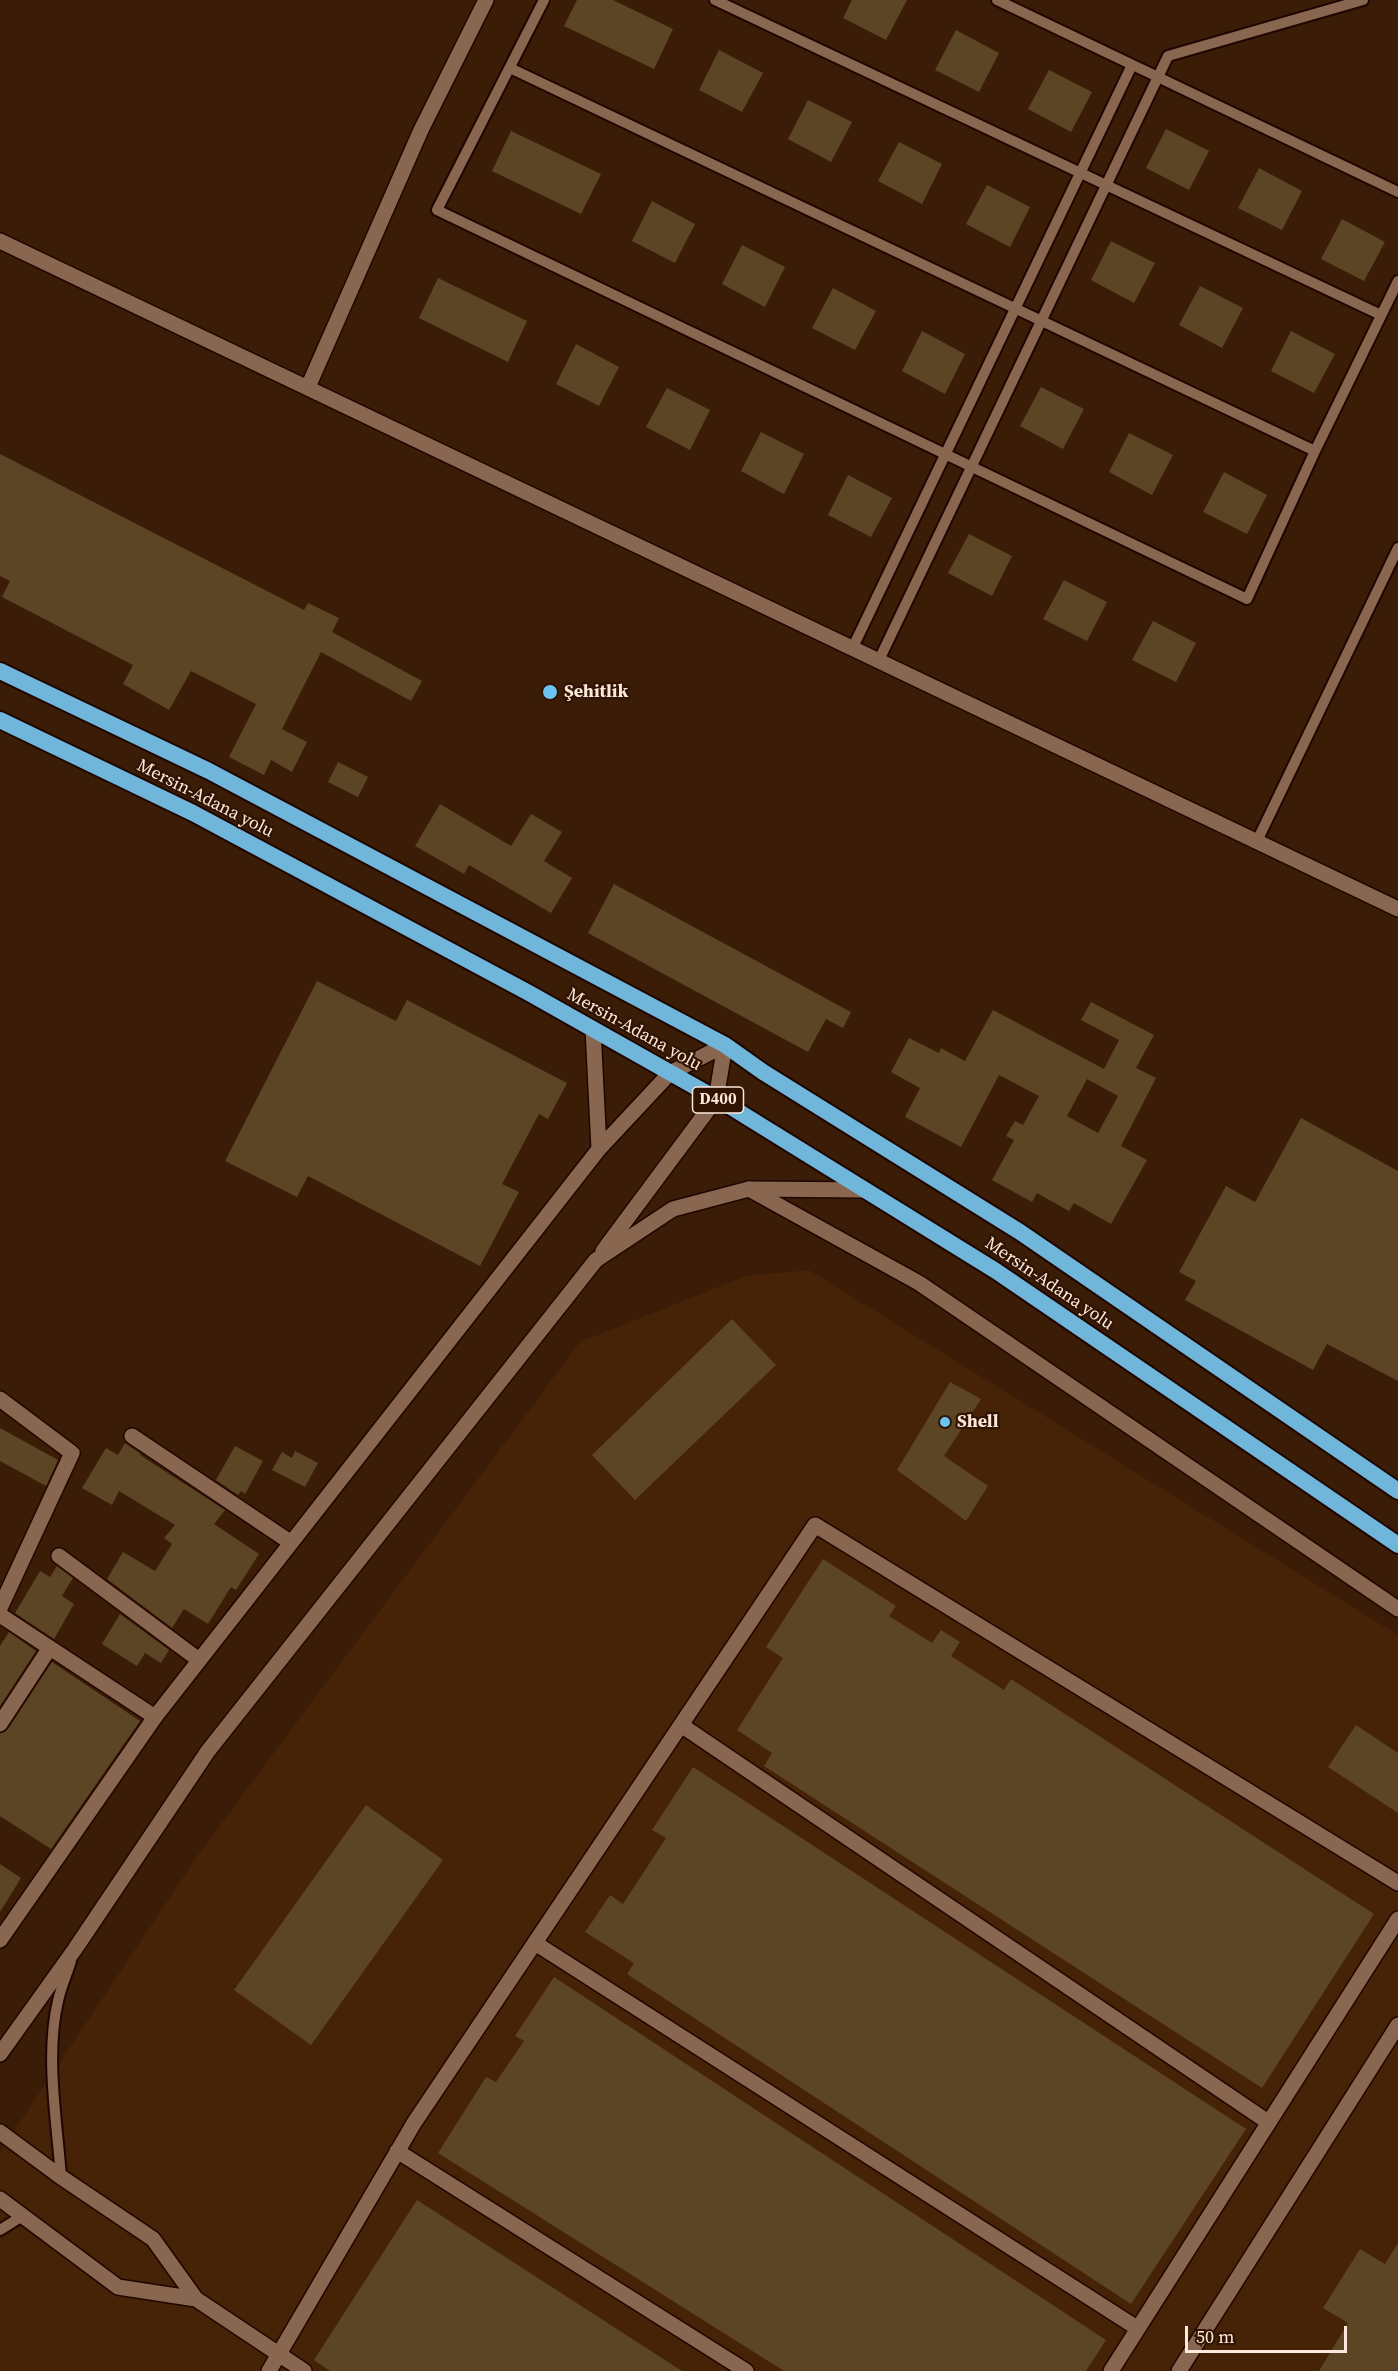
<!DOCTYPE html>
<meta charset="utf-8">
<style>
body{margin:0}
#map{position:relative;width:1398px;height:2371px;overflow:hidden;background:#3b1d07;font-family:"Source Serif 4",serif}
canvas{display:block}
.scale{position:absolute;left:1185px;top:2326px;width:162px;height:27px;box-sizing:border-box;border:3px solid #fde8dc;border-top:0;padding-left:8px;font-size:18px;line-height:21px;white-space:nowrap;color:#fde8dc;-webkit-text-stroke:4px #301300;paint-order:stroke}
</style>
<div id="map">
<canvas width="1398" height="2371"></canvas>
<div class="scale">50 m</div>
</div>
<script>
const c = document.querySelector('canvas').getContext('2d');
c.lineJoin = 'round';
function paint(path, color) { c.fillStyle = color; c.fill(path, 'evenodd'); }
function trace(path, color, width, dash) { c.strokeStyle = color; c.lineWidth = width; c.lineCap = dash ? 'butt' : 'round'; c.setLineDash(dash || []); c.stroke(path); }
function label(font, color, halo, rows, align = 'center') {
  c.font = font + ' "Source Serif 4",serif'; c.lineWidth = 4.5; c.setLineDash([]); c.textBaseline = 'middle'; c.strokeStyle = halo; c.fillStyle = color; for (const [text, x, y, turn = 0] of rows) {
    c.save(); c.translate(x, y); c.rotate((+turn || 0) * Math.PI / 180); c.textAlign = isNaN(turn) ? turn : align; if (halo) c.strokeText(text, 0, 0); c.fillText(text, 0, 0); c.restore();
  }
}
paint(new Path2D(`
 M809 1270 1398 1635V2371H0V2152L200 1852 580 1342 746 1276Z`), '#462206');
paint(new Path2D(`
 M577 0H613L673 29 654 69 564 26Z
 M852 0H907L886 40 843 18Z
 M956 30 999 53 979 92 935 70Z
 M719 50 763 73 742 112 699 90Z
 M1049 70 1092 92 1071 132 1028 109Z
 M808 100 852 122 831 162 788 139Z
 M1166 129 1209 151 1189 190 1146 168Z
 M511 131 601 174 581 214 492 171Z
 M899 142 942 164 922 204 878 181Z
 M1259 168 1302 191 1282 230 1238 208Z
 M987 185 1030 207 1010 247 966 224Z
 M652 201 695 224 675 263 632 241Z
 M1342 219 1385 242 1364 281 1321 259Z
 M1111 241 1155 263 1134 303 1091 280Z
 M742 245 785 267 765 307 722 284Z
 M438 278 527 321 508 362 419 318Z
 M1200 286 1243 308 1222 348 1179 325Z
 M833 288 876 311 855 350 812 328Z
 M922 331 965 354 945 394 902 371Z
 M1291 331 1335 354 1314 393 1271 371Z
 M576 344 619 367 599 406 556 384Z
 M1041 387 1084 409 1063 449 1020 426Z
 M667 388 710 410 690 450 646 427Z
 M761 432 804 454 784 494 741 471Z
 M1129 433 1173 455 1152 495 1109 472Z
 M0 454 304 610 308 603 339 618 332 632 422 681 411 701 321 652 282 729 307 742 292 772 271 760 264 775 229 757 256 704 191 671 169 710 123 684 133 665 2 597 10 581 0 576Z
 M1224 472 1267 495 1247 534 1203 512Z
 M848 475 892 498 871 537 828 515Z
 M969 534 1012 556 992 596 948 573Z
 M1064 580 1107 602 1087 641 1043 619Z
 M1153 621 1196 643 1176 682 1132 660Z
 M338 762 368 777 358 797 328 782Z
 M440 804 511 846 531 814 562 832 544 861 572 878 551 913 469 865 464 874 415 846Z
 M614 884 851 1012 843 1028 826 1019 808 1052 588 933Z
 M317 981 396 1021 407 1000 567 1083 548 1119 539 1114 502 1184 519 1192 480 1266 308 1176 297 1197 225 1161Z
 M1091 1002 1154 1035 1136 1068 1156 1078 1121 1146 1147 1160 1111 1224 1074 1203 1069 1211 1037 1193 1032 1202 992 1180 1014 1140 1006 1136 1015 1121 1023 1125 1039 1096 999 1075 961 1147 905 1117 920 1088 891 1072 909 1038 939 1053 941 1048 965 1061 993 1010 1104 1069 1119 1040 1081 1020ZM1087 1079 1118 1096 1098 1133 1067 1116Z
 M1301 1118 1398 1171V1381L1327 1344 1313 1370 1185 1300 1196 1281 1179 1272 1226 1186 1255 1202Z
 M732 1319 776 1365 635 1500 592 1455Z
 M950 1382 981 1399 944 1456 988 1486 966 1521 897 1470Z
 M0 1428 58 1460 46 1486 0 1461Z
 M125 1443 141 1454 140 1455 225 1510 214 1524 259 1554 236 1590 231 1587 208 1624 184 1609 172 1628 107 1579 123 1552 155 1571 172 1544 164 1538 175 1525 119 1491 112 1505 82 1488 106 1448 118 1455Z
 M235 1446 263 1461 245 1494 241 1491 238 1495 216 1480Z
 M295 1451 318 1463 305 1487 272 1470 282 1452 292 1458Z
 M823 1559 896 1606 889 1616 932 1643 941 1630 960 1642 951 1656 1004 1690 1011 1679 1374 1914 1262 2088 764 1766 772 1753 737 1730 783 1658 766 1647Z
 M57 1566 73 1578 62 1596 74 1604 54 1639 15 1613 40 1571 50 1577Z
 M120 1614 169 1650 161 1663 145 1653 137 1666 102 1644Z
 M9 1632 36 1651 0 1706V1646Z
 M52 1662 140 1721 51 1849 0 1816V1734L8 1729Z
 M1356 1725 1398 1753V1813L1328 1767Z
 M693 1767 1246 2129 1131 2304 627 1974 634 1963 585 1932 610 1895 623 1904 666 1838 652 1830Z
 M366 1805 443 1860 311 2045 234 1990Z
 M0 1864 21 1878 0 1912Z
 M554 1977 1106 2340 1086 2371H784L438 2153 486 2077 496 2082 524 2041 515 2036Z
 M417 2200 682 2371H330L314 2360Z
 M1398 2243V2371H1319L1348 2323 1323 2308 1360 2249 1385 2264Z`), '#5b4524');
const service = new Path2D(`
 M544 0 437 210 1247 599 1315 451 1398 281
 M715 0 1381 315
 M997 0 1398 192
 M510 68 1315 451
 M853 647 1132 65
 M879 660 1168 56 1363 0
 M1257 841 1398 548
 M61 2177C57 2122 45 2055 58 2001 61 1987 67 1974 71 1961
 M0 2230 24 2215`);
const minor = new Path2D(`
 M0 241 1398 909
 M308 387 421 130 486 0
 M749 1189 919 1283 1398 1609
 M0 1399 72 1453 0 1608
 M132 1436 290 1542
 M59 1556 199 1660
 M0 1615 155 1717
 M0 1724 49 1649
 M681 1725 1268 2122
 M535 1943 1137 2328
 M0 2132 61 2177 153 2239 196 2299 304 2371
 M397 2151 746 2371
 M0 2199 118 2287 196 2299
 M269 2371 414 2123 815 1525 1398 1883
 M1111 2371 1398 1919
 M1179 2371 1398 2025`);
const secondary = new Path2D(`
 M599 1149 670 1073 725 1045
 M603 1251 716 1099 725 1045
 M0 1940 155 1717 599 1149 593 1029
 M0 2054 75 1949 208 1751 596 1260 673 1209 749 1189 865 1190`);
const trunk = new Path2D(`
 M0 671 209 771 725 1045 763 1072 1020 1232 1398 1491
 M0 720 193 813 529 993 731 1107 996 1271 1398 1545`);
trace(service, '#200600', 14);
trace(minor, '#200600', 18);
trace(secondary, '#200600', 18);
trace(trunk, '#200600', 20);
trace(service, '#89664f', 10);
trace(minor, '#89664f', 15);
trace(secondary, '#89664f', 15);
trace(trunk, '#70b5da', 16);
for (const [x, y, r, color] of [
 [550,692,8,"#6cc3f2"],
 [945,1422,6,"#6cc3f2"]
]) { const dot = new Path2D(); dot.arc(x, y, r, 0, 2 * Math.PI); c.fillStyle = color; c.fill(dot); trace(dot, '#301300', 2); }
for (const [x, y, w] of [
 [718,1100,51]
]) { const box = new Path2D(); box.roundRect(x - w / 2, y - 13, w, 26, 4.5); c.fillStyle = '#301300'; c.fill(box); trace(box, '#fde8dc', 1.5); }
label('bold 16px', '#fde8dc', null, [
 ["D400",718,1100]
]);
label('bold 18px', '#fde8dc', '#301300', [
 ["Şehitlik",564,692],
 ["Shell",957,1422]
], 'left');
label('18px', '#fde8dc', '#301300', [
 ["Mersin-Adana yolu",205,799,27],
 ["Mersin-Adana yolu",634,1030,29],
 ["Mersin-Adana yolu",1049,1284,34]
]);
</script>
